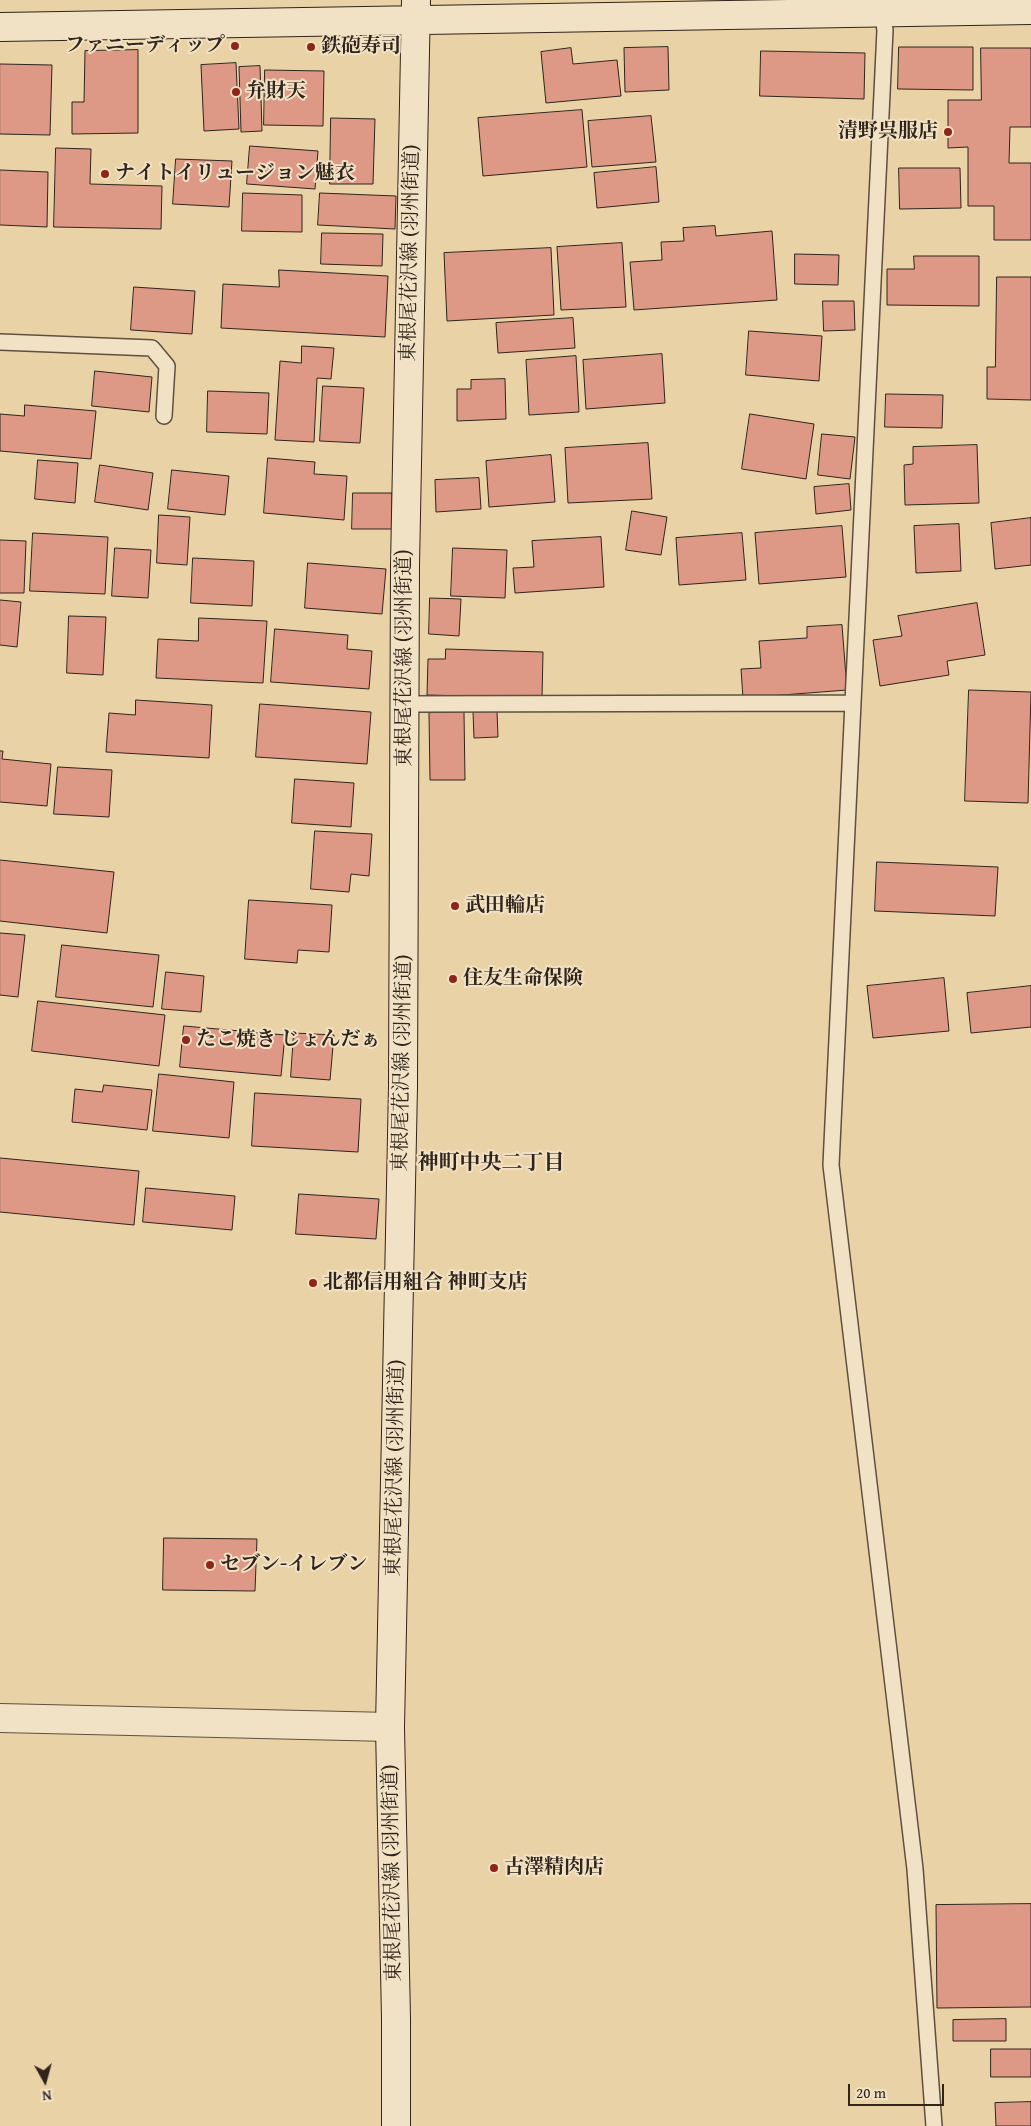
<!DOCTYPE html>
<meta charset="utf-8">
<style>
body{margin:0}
#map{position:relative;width:1031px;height:2126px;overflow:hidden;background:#e9d3a6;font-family:"Gentium Book Plus",serif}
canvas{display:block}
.north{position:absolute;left:20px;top:2056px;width:50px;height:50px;-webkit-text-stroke:4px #f1e2c5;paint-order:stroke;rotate:173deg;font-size:14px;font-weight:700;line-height:20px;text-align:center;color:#30241b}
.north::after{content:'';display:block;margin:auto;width:18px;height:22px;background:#30241b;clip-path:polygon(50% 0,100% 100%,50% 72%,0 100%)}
.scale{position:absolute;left:848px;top:2084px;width:96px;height:22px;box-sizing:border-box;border:2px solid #30241b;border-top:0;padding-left:6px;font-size:15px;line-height:18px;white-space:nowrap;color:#30241b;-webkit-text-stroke:4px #f1e2c5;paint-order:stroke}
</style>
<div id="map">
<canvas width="1031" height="2126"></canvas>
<div class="north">N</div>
<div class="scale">20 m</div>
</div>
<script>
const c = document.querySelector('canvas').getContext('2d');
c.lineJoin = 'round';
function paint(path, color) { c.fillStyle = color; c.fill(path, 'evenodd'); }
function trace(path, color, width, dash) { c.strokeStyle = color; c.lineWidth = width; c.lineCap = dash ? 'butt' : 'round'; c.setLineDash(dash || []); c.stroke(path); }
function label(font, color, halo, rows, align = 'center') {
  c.font = font + ' "Gentium Book Plus","Noto Serif JP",serif'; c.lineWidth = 4; c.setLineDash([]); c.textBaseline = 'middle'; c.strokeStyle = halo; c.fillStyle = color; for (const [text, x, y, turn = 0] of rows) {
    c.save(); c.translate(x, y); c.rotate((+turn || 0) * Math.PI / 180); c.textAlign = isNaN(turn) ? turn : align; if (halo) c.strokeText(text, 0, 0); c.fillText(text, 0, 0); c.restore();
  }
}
const building = new Path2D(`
 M668 47 669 90 625 92 624 48Z
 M899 47H973V90L898 89Z
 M571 48 573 64 617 60 621 96 546 103 541 52Z
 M981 48H1031V127H1010L1009 163H1031V240H994V206H968V147L948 148V100H981Z
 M138 50V133L72 134V102H84L85 51Z
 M761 51 865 53 864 99 760 96Z
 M236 63 239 129 204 131 201 65Z
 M0 64 52 65 50 135 0 134Z
 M260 66 262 131 241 132 239 67Z
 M265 70 324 71 323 126 264 125Z
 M582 110 587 167 483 176 478 118Z
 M651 116 656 162 592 167 588 121Z
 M331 118 375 119 373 184H330Z
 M250 146 318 151 315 189 247 184Z
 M56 148 91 149 90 184 162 186 161 229 54 227Z
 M176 159 232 161 229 207 173 204Z
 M656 167 659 202 597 208 594 173Z
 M899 168H960L961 208 900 209Z
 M0 170 48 172 47 227 0 225Z
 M243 193 302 195V232L242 231Z
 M320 193 396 196 395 229 318 225Z
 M715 226 716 236 772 231 777 300 634 310 630 262 662 260 661 242 684 241 683 228Z
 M322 233 383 234 382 266 321 264Z
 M622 243 626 307 561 310 557 247Z
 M551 248 554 315 447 321 444 253Z
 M795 254 839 255 838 285 795 284Z
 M914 256H979V306L887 305V269H914Z
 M279 270 388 276 385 337 221 328 223 284 279 287Z
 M997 277H1031V400L987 399V367H995Z
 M134 287 195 291 192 334 131 330Z
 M823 301H854L855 330 824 331Z
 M573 318 575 348 498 353 496 323Z
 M749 331 822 336 819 381 746 375Z
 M302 346 334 348 331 379 317 378 314 442 275 440 280 361 301 363Z
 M662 354 665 403 586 409 583 360Z
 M576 356 579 412 529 415 526 360Z
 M95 371 152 377 149 412 92 406Z
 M505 379 506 419 457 421V389H471V380Z
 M323 386 364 388 360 443 320 441Z
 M208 391 269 393 267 434 207 432Z
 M886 394 943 395 942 428 885 427Z
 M25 405 96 411 91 459 0 451V414L24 416Z
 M750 414 814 424 806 479 742 469Z
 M822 434 855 437 850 479 818 475Z
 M648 443 652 499 568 503 565 448Z
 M977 445 979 503 905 505 904 465 913 464V447Z
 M551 455 555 502 489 507 486 461Z
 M268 458 315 462 314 474 347 476 344 520 264 513Z
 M38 460 78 463 75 503 35 499Z
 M100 465 153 473 148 510 95 502Z
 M172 470 229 476 225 515 168 509Z
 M479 478 481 509 436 512 435 480Z
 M849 484 851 510 816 514 814 487Z
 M353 493H392V529H352Z
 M632 511 667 517 661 555 626 550Z
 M159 515 190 517 187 565 157 563Z
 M1031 518V565L995 569 991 523Z
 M959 524 961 571 916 573 914 526Z
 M842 526 846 577 759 584 755 533Z
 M33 533 108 537 105 594 30 591Z
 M742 533 746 580 679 585 676 538Z
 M601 537 604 587 515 593 513 568 534 567 532 541Z
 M0 540 26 541 24 593H0Z
 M115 548 151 550 148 598 112 596Z
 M453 548 507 550 505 598 451 596Z
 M193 558 254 561 252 606 191 603Z
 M308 563 386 569 382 614 305 608Z
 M430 598 461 599 459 636 429 634Z
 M0 600 21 602 17 647 0 645Z
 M977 603 985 655 947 661 949 675 880 686 873 640 902 636 898 616Z
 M69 616 106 617 103 675 67 673Z
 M199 618 267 621 263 683 156 678 158 639 198 641Z
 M842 625 847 690 743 698 741 669 761 668 759 641 807 638V627Z
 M275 629 348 635 347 649 372 651 369 689 271 682Z
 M446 649 543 652 542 698 427 695 428 659H445Z
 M969 690 1031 692 1028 803 965 801Z
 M136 700 212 705 209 758 106 752 109 713 135 715Z
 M260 704 371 712 367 764 256 757Z
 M497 711 498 737 474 738 473 712Z
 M464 712 465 780H430L429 713Z
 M0 751H3L2 759 51 764 47 806 0 802Z
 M58 767 112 770 109 817 54 814Z
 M295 779 354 783 351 827 292 823Z
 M315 831 372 834 369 876 351 874 349 892 311 889Z
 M0 860 114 872 107 933 0 921Z
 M877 862 998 867 995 916 875 911Z
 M249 900 332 905 329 952 298 950 297 963 245 959Z
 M0 933 25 935 18 997 0 995Z
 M62 945 159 955 153 1007 56 997Z
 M166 972 204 976 201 1012 162 1009Z
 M944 978 949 1031 873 1038 867 986Z
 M1031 986V1027L971 1033 967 993Z
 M38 1001 165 1015 159 1066 32 1051Z
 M184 1026 285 1035 281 1076 180 1067Z
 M294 1033 334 1035 330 1080 291 1077Z
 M159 1074 234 1082 229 1138 153 1131Z
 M104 1085 152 1090 147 1130 72 1122 75 1089 102 1092Z
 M255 1093 361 1099 358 1152 252 1146Z
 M0 1158 139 1171 134 1225 0 1212Z
 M146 1188 235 1196 232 1230 143 1222Z
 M299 1194 379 1199 376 1239 296 1234Z
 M164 1538 257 1539 255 1591 163 1590Z
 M1031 1904V2007L937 2008 936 1905Z
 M1006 2019V2041H953V2020Z
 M991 2049H1031V2077H991Z
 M1031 2102V2126H996L995 2103Z`);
paint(building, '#dd9886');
trace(building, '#30241b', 1);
const lane = new Path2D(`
 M882 12 885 30 831 1165 915 1869 934 2126
 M0 342 152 348 167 366 164 416
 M405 704 853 703`);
const street = new Path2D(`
 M0 1718 390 1727`);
const secondary = new Path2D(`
 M0 27 1031 10
 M396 2126V2019L390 1727 403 1086 405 566 416 0`);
trace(lane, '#5e503e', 18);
trace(street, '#5e503e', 30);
trace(secondary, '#30241b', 30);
trace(lane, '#f1e2c5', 15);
trace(street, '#f1e2c5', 28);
trace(secondary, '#f1e2c5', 28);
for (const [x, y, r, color] of [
 [235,46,5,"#8f2418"],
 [311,47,5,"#8f2418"],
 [236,92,5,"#8f2418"],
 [948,132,5,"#8f2418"],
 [105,174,5,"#8f2418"],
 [455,906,5,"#8f2418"],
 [453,979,5,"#8f2418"],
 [186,1040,5,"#8f2418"],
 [313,1283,5,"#8f2418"],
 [210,1565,5,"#8f2418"],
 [494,1868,5,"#8f2418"]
]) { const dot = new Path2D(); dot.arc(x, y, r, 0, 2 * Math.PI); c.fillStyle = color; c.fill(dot); trace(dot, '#f1e2c5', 2); }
label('bold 20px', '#30241b', '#f1e2c5', [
 ["ファニーディップ",225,46,"right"],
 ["鉄砲寿司",321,47],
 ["弁財天",246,92],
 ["清野呉服店",938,132,"right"],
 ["ナイトイリュージョン魅衣",115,174],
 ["武田輪店",465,906],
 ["住友生命保険",463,979],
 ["たこ焼き じょんだぁ",196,1040],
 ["北都信用組合 神町支店",323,1283],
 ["セブン-イレブン",220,1565],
 ["古澤精肉店",504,1868]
], 'left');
label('20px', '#30241b', '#f1e2c5', [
 ["東根尾花沢線 (羽州街道)",411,253,-89],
 ["東根尾花沢線 (羽州街道)",405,658,-90],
 ["東根尾花沢線 (羽州街道)",403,1063,-89],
 ["東根尾花沢線 (羽州街道)",396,1468,-89],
 ["東根尾花沢線 (羽州街道)",393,1873,-91]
]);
label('bold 21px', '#30241b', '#f1e2c5', [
 ["神町中央二丁目",491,1164]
]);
</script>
